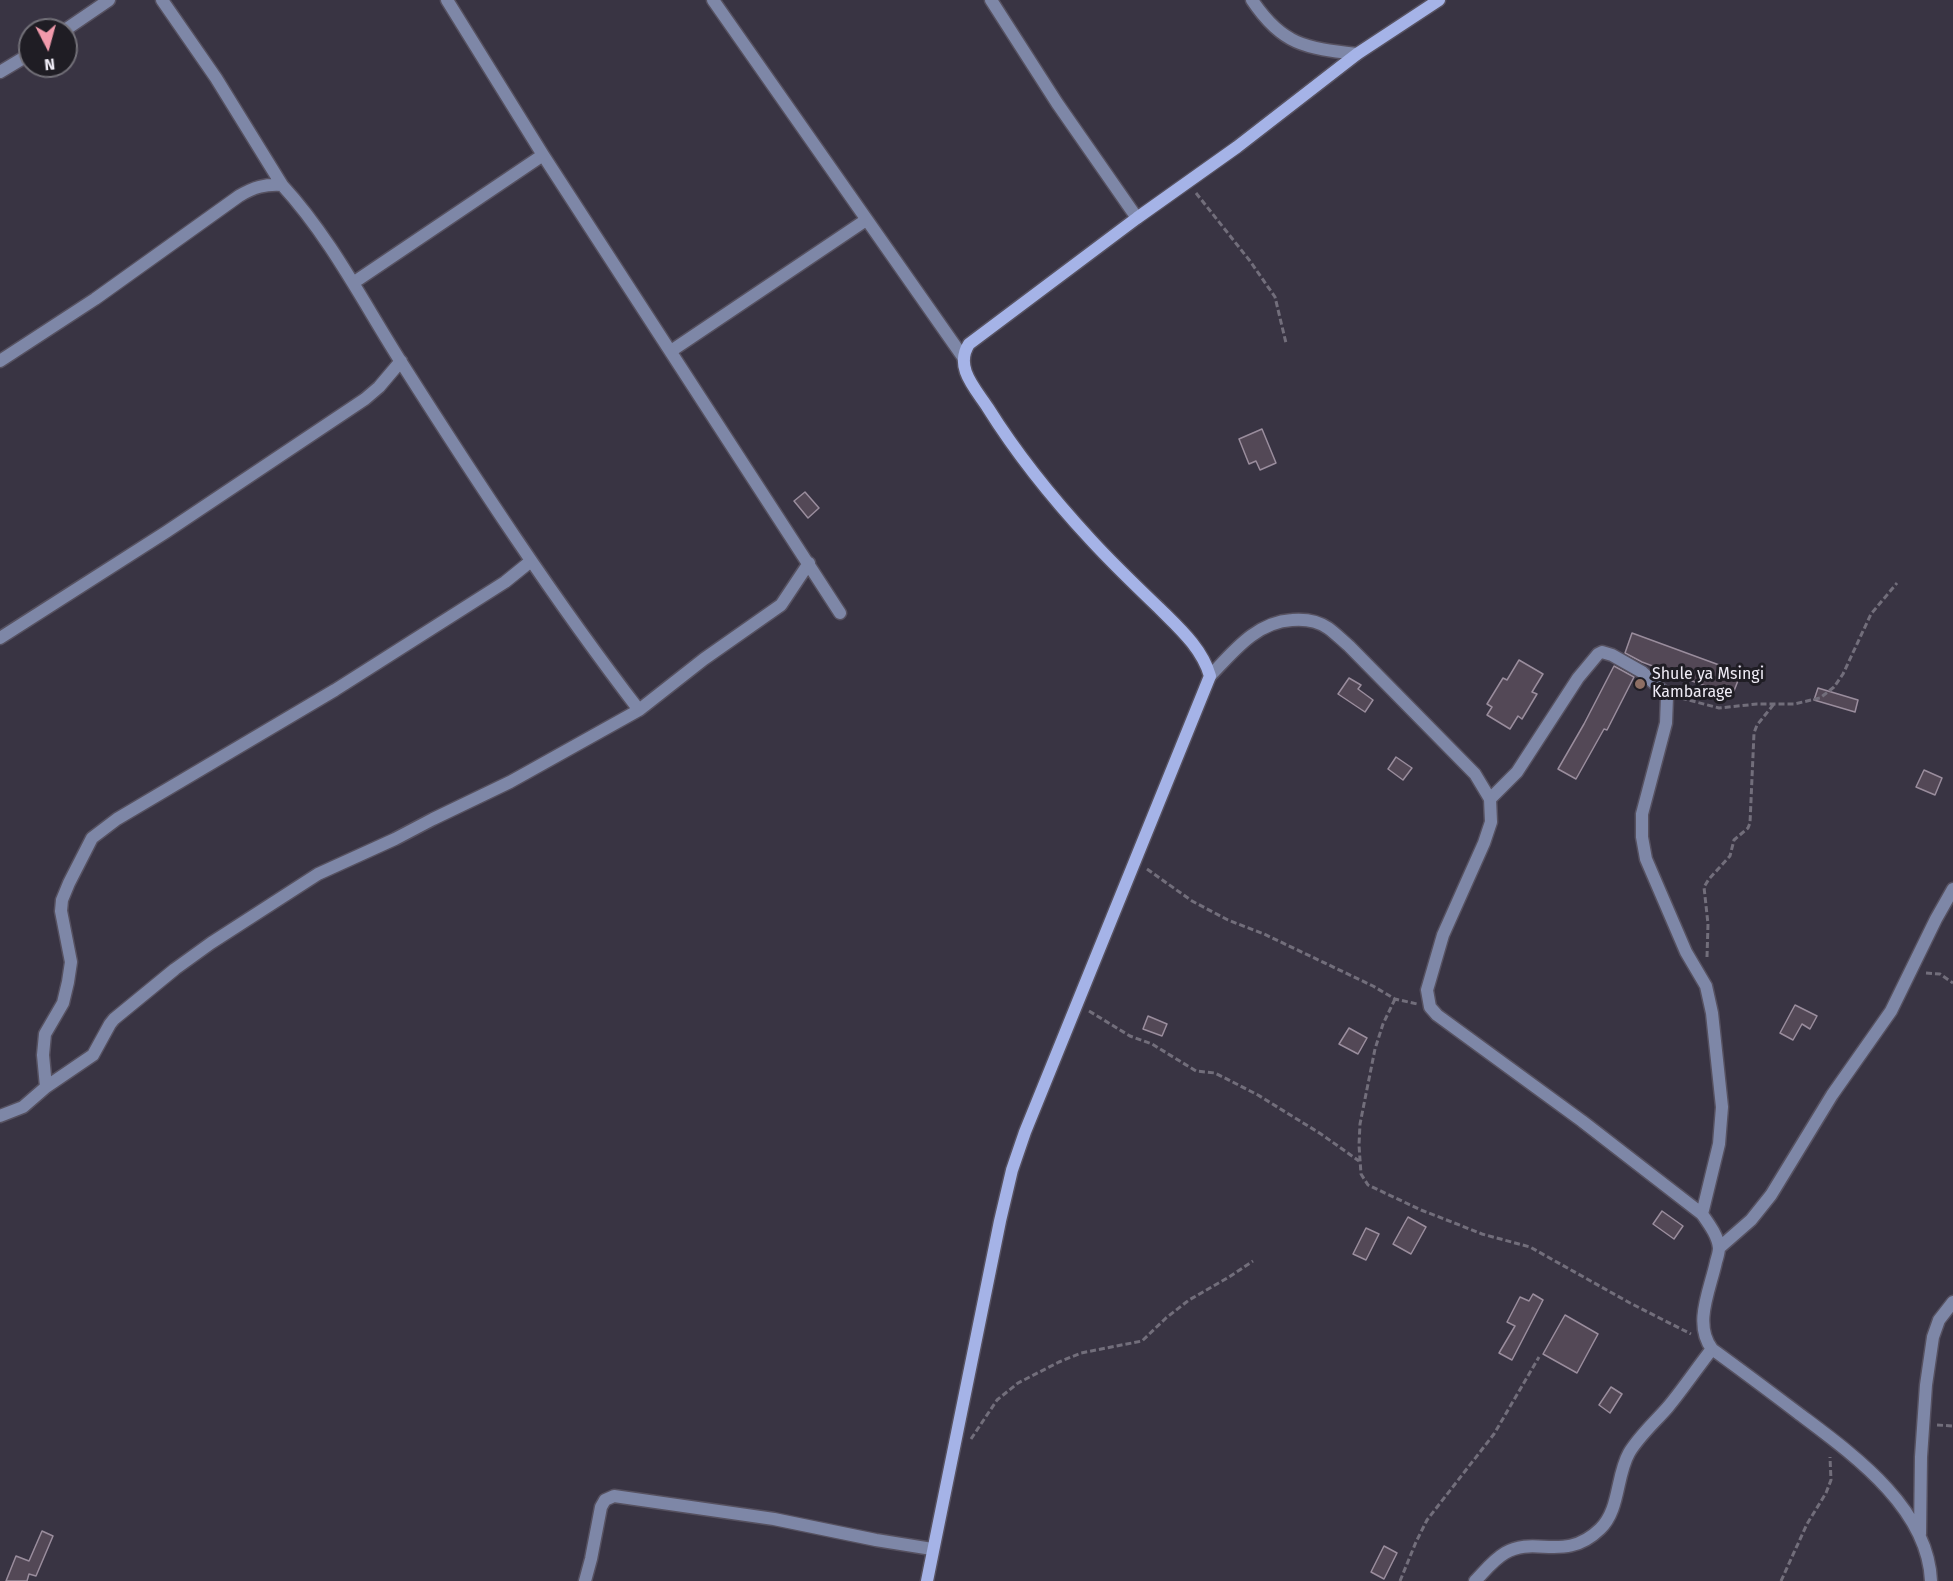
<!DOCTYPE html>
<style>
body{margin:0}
#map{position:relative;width:1953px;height:1581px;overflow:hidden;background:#393443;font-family:"Fira Sans",sans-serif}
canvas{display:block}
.north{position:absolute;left:18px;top:18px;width:60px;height:60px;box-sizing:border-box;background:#1f1d24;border:2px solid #727078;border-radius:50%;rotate:174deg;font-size:16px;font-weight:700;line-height:24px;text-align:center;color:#efecf6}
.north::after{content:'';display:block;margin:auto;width:21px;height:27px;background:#f29aac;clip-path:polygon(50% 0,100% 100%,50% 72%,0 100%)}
</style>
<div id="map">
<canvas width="1953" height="1581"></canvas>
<div class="north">N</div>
</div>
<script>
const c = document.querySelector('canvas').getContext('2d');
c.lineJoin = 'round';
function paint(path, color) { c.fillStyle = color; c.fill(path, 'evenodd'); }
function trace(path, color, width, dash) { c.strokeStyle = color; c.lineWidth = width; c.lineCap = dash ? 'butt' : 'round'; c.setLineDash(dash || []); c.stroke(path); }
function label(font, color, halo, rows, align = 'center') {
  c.font = font + ' "Fira Sans",sans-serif'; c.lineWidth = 6; c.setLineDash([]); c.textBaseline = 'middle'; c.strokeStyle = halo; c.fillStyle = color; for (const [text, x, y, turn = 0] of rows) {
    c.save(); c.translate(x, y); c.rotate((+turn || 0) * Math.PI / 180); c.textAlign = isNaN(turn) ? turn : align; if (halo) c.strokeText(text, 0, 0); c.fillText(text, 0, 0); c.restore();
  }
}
const building = new Path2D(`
 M1262 429 1276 463 1260 470 1256 461 1249 464 1239 439Z
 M805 492 819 508 808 518 794 501Z
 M1632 633 1741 673 1732 696 1642 662 1625 653Z
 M1519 660 1543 674 1532 692 1537 694 1522 719 1518 716 1510 729 1487 715 1492 707 1487 704 1503 678 1507 680Z
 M1614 666 1634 677 1607 730 1604 729 1576 779 1558 769 1584 724Z
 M1349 678 1361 685 1358 689 1373 700 1365 712 1338 694Z
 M1818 688 1858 700 1855 712 1814 700Z
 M1396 757 1412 768 1403 780 1388 769Z
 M1924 770 1942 778 1935 795 1916 787Z
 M1795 1005 1817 1016 1810 1029 1802 1024 1793 1040 1780 1033Z
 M1148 1016 1167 1024 1162 1036 1143 1029Z
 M1349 1028 1367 1038 1358 1054 1339 1044Z
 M1662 1211 1683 1226 1674 1239 1653 1224Z
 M1408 1217 1426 1227 1411 1254 1393 1244Z
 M1366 1228 1379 1234 1366 1260 1353 1254Z
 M1533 1294 1543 1300 1512 1360 1499 1353 1515 1326 1507 1322 1520 1297 1529 1301Z
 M1565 1315 1598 1334 1577 1373 1543 1354Z
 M1611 1387 1622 1394 1610 1413 1599 1405Z
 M42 1531 53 1536 36 1576 29 1574 27 1581H6L16 1556 29 1561Z
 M1384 1546 1397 1553 1384 1579 1371 1572Z`);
paint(building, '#534856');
trace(building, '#9a8d9d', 1.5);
const street = new Path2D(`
 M162 0 216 78 282 185
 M447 0 543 155 840 613
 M713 0 963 357
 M991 0 1057 103 1137 218
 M1252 0C1282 45 1305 48 1357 54
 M65 30 109 0
 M0 72 30 54
 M353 283 543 155
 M671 351 866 220
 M0 361 95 299 239 196C254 187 265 184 282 185 330 237 363 302 401 362 476 480 553 598 639 710
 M0 638 166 532 365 399 379 387 401 361
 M1210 676C1233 652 1256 622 1292 620 1304 619 1318 621 1328 628 1335 633 1342 640 1349 646L1475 774 1490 799 1491 822 1484 843 1443 935 1427 990 1430 1007 1437 1015 1582 1121 1702 1214C1709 1224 1718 1236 1719 1248 1719 1253 1717 1258 1716 1262 1710 1290 1693 1324 1712 1349 1741 1370 1769 1391 1798 1413 1851 1453 1928 1507 1931 1581
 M1490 799 1517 772 1578 678 1598 654 1602 652 1612 655 1642 672 1665 693 1667 697 1666 723 1642 814V837L1646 859 1686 952 1706 986 1712 1013 1722 1107 1719 1144 1702 1214
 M46 1087 43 1055 45 1034 63 1003 68 982 71 962 61 911 62 900 69 883 92 838 117 819 335 690 505 582 531 561
 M0 1116 23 1107 46 1087 93 1055 110 1024 114 1019 175 969 211 943 318 874 395 839 433 819 510 782 639 710 704 659 781 605 809 563
 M1719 1248 1751 1220 1771 1195 1832 1095 1891 1011 1936 919 1953 889
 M1920 1534 1921 1457 1926 1385 1933 1337 1939 1320 1953 1302
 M585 1581 591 1559 601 1507 605 1500 614 1496 774 1519 876 1540 932 1549
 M1475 1581C1484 1572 1493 1560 1505 1553 1535 1535 1565 1563 1600 1529 1620 1510 1616 1476 1629 1453 1639 1436 1655 1422 1668 1407 1683 1389 1697 1368 1712 1349`);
const secondary = new Path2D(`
 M927 1581 1000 1221 1012 1170 1025 1132 1210 676C1202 648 1179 628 1159 608 1136 586 1113 564 1091 540 1053 499 1018 456 988 408 975 388 954 367 969 344L1137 218 1237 147 1357 54 1439 0`);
trace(street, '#565160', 15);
trace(secondary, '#565160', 15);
trace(new Path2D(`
 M1196 193 1250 261 1275 297 1286 343
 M1681 698 1719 708 1757 704H1794L1820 698 1834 687 1843 674 1871 614 1897 583
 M1147 869 1192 901 1228 920 1264 934 1373 986 1395 999 1417 1004
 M1707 957 1708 924 1704 887 1709 879 1730 856 1734 840 1748 828 1750 823 1754 733 1757 725 1774 704
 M1926 973 1940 974 1953 983
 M1395 999 1383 1024 1375 1049 1360 1124 1359 1145 1361 1174 1368 1185 1421 1210 1462 1226 1482 1234 1530 1247 1630 1303 1691 1334
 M1089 1011 1130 1036 1152 1044 1196 1071 1215 1073 1258 1095 1321 1134 1359 1161
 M1937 1425 1953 1426
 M971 1439 997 1400 1018 1383 1059 1362 1081 1353 1142 1341 1166 1318 1189 1300 1229 1277 1253 1261
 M1400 1581 1416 1542 1427 1520 1494 1434 1539 1357
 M1781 1581 1807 1524 1826 1493 1831 1480 1830 1457`), '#726e7b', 3, [6, 3]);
trace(street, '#7e87a7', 12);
trace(secondary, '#a5b3e7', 12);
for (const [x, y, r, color] of [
 [1640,684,6,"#8d6e63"]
]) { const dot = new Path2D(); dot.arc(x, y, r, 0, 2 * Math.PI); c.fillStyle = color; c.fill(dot); trace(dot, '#1f1d24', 2); }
label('16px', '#efecf6', '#1f1d24', [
 ["Shule ya Msingi",1652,675],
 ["Kambarage",1652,693]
], 'left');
</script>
